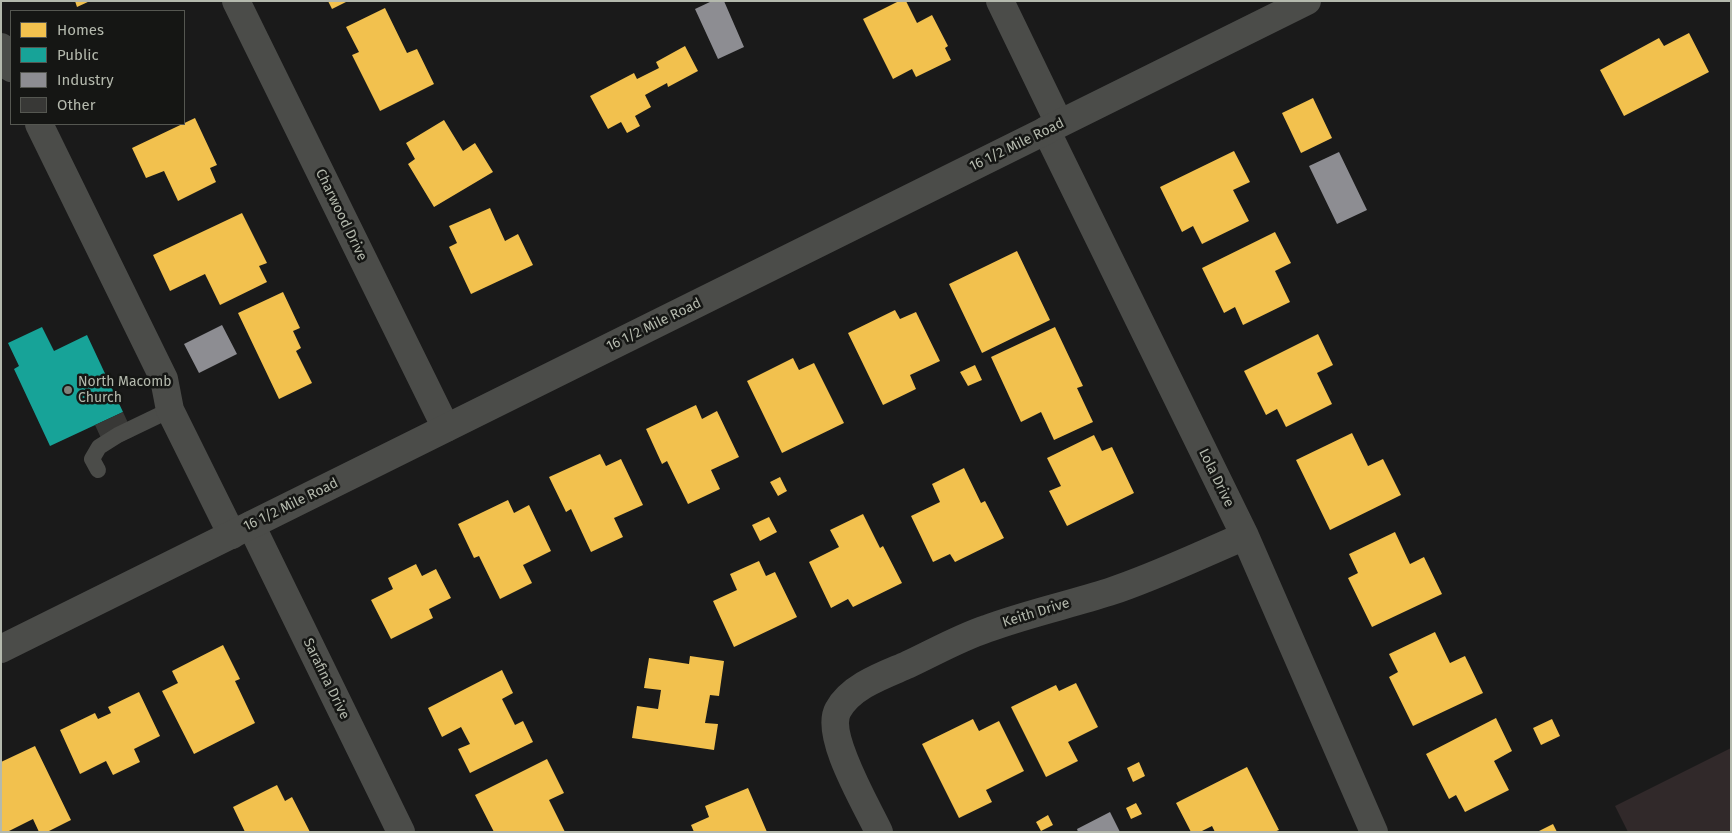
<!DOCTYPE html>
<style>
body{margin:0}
#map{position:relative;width:1732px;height:833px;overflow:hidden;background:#1a1a1a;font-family:"Fira Sans",sans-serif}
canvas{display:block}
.frame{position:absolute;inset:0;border:2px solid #b4b9ad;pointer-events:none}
.legend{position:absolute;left:10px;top:10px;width:175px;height:115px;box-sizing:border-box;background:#151614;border:1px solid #555751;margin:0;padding:6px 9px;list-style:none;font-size:15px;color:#b4b9ad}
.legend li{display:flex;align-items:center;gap:10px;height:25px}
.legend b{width:25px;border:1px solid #555751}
</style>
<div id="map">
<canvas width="1732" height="833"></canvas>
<div class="frame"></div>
<ul class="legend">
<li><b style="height:14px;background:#f2c14e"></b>Homes</li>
<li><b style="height:14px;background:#17a398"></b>Public</li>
<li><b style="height:14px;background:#8d8d92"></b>Industry</li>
<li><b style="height:14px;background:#383836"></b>Other</li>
</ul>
</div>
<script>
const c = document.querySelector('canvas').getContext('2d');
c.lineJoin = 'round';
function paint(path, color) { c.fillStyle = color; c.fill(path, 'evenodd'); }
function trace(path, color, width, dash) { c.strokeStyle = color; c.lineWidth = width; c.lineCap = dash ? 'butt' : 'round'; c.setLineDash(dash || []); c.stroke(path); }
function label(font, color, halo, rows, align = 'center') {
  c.font = font + ' "Fira Sans",sans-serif'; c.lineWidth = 5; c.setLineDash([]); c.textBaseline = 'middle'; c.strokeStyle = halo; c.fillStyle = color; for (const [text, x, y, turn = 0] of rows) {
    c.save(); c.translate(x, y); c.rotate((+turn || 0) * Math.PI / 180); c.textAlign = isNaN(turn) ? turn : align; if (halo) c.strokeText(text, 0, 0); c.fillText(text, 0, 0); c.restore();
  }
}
paint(new Path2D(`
 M1731 748V832H1628L1615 806Z`), '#31292a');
paint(new Path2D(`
 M75 1H90L77 7Z
 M328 1H348L332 9Z
 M899 1H906L917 23 932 15 948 46 945 48 951 60 916 77 912 69 893 79 863 19Z
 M385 8 407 53 417 49 434 84 380 111 352 55 359 52 346 27Z
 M1689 33 1709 72 1624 116 1600 70 1659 38 1664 46Z
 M685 46 698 71 668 87 667 83 645 95 651 107 635 116 640 126 627 133 621 122 608 129 590 96 634 73 637 79 659 68 656 62Z
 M1313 98 1332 138 1301 153 1282 113Z
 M195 118 217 165 210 168 216 182 178 201 164 171 146 178 132 148Z
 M444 120 463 151 475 143 493 172 434 207 408 164 415 159 406 143Z
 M1234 151 1250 182 1233 190 1249 221 1202 244 1193 226 1182 232 1160 187Z
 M490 208 505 241 518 234 533 265 471 294 449 247 457 243 449 226Z
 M242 213 267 263 259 266 267 282 220 305 205 274 170 291 153 255Z
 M1275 232 1291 263 1275 271 1290 302 1243 325 1235 307 1224 313 1202 268Z
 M1017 251 1050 320 982 353 949 284Z
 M283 292 300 328 293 331 301 348 296 351 312 383 279 399 238 313Z
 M895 310 900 319 916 312 940 361 910 375 916 389 883 405 848 333Z
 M1055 327 1083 386 1077 388 1093 422 1054 440 1041 412 1021 422 991 357Z
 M1318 334 1333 365 1317 373 1332 404 1286 427 1277 409 1266 415 1244 371Z
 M793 358 799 370 814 363 844 423 782 453 747 381Z
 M975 365 982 380 968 386 960 372Z
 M696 405 702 419 717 411 739 457 711 470 720 489 688 504 667 461 662 464 646 429Z
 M1352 433 1368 466 1383 459 1401 495 1330 530 1296 460Z
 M1094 435 1102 451 1112 447 1134 493 1067 526 1049 491 1061 486 1047 458Z
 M600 454 606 466 621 459 643 505 614 518 623 537 591 552 571 509 566 512 549 477Z
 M964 468 981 503 985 501 1004 538 955 562 950 554 933 562 911 516 940 502 932 484Z
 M780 477 787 491 778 496 770 482Z
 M508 500 514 513 529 505 551 551 523 565 532 583 500 599 479 556 474 558 458 524Z
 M863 514 880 548 883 546 902 583 853 607 848 599 831 608 809 562 839 547 830 530Z
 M769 517 777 532 760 541 752 525Z
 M1395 532 1410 564 1424 557 1442 594 1372 627 1348 578 1358 573 1349 554Z
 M759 561 766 576 775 572 797 617 734 647 713 601 737 590 730 574Z
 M416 564 422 576 436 569 451 598 429 609 433 618 391 639 371 600 393 589 388 578Z
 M1435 632 1450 663 1465 656 1483 693 1413 726 1389 677 1398 672 1389 654Z
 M223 645 240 679 235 681 255 723 194 754 162 691 178 683 172 671Z
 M690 656 724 661 719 696 710 695 705 723 718 724 714 750 632 738 637 706 658 709 661 690 644 688 649 658 689 664Z
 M502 670 513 693 502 699 515 725 523 721 533 742 470 773 458 749 470 744 461 727 442 737 428 708Z
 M1076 683 1098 727 1068 742 1078 761 1046 777 1011 707 1056 685 1059 691Z
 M139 692 160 736 134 749 140 762 113 775 106 761 80 774 60 730 95 713 98 719 111 713 108 707Z
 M1496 718 1512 751 1494 761 1509 790 1465 812 1456 795 1449 799 1426 754Z
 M973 719 979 731 999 721 1024 771 986 790 992 802 959 818 922 744Z
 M1552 719 1560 736 1541 745 1533 728Z
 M35 746 71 820 47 832H39L33 819 7 832H1V762Z
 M547 759 564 793 549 800 565 832H494L475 795Z
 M1139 762 1145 776 1133 782 1127 768Z
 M1247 767 1279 830 1274 832H1215L1212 826 1200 832H1191L1176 803Z
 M277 785 285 801 292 797 310 832H245L233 807Z
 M748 788 767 832H694L691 825 709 817 705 806Z
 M1136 803 1142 814 1131 819 1126 808Z
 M1048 815 1053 825 1041 831 1036 822Z
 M1553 824 1557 832H1537Z`), '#f2c14e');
paint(new Path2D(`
 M42 327 54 351 87 335 123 412 50 446 14 369 19 366 8 343Z`), '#17a398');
paint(new Path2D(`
 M712 1H724L744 47 718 59 695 9Z
 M1339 152 1367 210 1337 224 1309 166Z
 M222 325 237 354 199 373 184 344Z
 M1110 812 1120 832H1078L1077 829Z`), '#8d8d92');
paint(new Path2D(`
 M123 412 134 436 106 449 95 425Z`), '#383836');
trace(new Path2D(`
 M98 470 92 459 99 447 118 435 170 410`), '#4b4c49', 16);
trace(new Path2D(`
 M236 1 446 428
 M1000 1 1059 123
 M1 47 11 68
 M39 124 164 379 170 410 232 535
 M1046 130 1245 536 1374 832
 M251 525 401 832
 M879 832C867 806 824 735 838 710 851 686 884 675 907 665 933 653 959 638 986 629 1026 614 1068 605 1109 592 1155 577 1200 555 1245 536`), '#4b4c49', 28);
trace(new Path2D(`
 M1 649 1307 1`), '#4b4c49', 28);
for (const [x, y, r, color] of [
 [68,390,5,"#7e817a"]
]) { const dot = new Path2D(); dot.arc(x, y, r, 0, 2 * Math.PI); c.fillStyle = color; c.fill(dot); trace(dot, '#151614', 2); }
label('14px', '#b4b9ad', '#151614', [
 ["16 1/2 Mile Road",1017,145,-26],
 ["Charwood Drive",341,215,64],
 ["16 1/2 Mile Road",654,325,-26],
 ["Lola Drive",1216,478,64],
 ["16 1/2 Mile Road",291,505,-26],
 ["Keith Drive",1036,613,-17],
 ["Sarafina Drive",326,679,64]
]);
label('14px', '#b4b9ad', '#151614', [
 ["North Macomb",78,382],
 ["Church",78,398]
], 'left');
</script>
